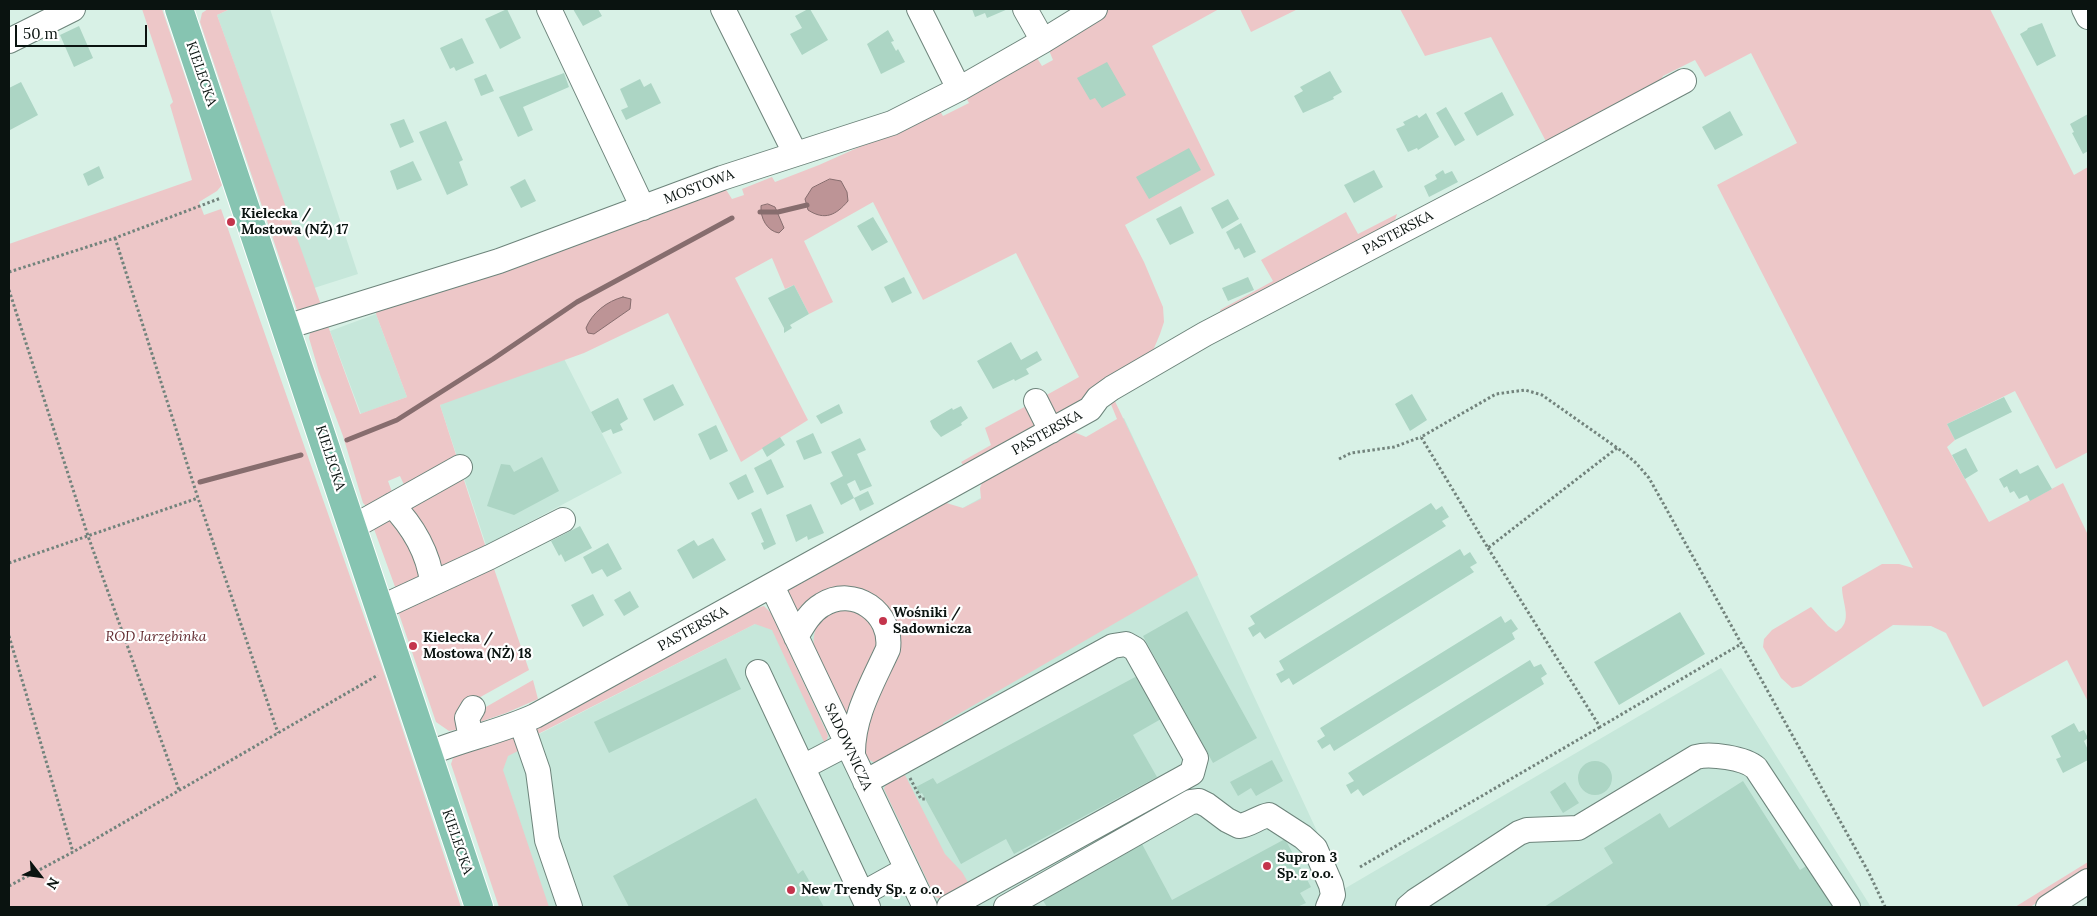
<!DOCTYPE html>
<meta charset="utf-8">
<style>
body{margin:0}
#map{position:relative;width:2097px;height:916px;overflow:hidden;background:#d8f1e6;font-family:Lora,serif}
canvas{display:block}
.frame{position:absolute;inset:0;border:10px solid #0a1310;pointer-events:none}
.north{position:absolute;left:15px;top:851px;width:50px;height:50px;-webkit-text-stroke:4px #fff;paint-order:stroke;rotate:120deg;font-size:14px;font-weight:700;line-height:20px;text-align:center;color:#0a1310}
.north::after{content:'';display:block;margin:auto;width:18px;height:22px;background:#0a1310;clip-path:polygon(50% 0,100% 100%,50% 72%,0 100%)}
.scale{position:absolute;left:15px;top:25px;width:132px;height:22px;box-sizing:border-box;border:2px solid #0a1310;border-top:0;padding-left:6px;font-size:15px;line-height:18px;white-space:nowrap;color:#0a1310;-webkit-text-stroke:4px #fff;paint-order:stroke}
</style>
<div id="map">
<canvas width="2097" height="916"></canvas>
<div class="frame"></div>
<div class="north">N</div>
<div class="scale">50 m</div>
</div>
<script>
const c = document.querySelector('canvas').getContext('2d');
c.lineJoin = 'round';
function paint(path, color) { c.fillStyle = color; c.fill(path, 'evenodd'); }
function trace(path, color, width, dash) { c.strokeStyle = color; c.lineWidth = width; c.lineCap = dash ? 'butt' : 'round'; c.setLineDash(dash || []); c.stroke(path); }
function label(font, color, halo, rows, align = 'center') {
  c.font = font + ' Lora,serif'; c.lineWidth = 4.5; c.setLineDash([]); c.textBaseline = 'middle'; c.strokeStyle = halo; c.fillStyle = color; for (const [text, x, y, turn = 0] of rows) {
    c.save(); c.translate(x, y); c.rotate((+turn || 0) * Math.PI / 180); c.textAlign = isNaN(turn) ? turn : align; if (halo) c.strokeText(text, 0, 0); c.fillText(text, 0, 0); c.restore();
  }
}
paint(new Path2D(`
 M230 9H270L358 274 314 288 217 15Z
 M376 314 407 397 361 414 330 331Z
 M552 335 622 473 486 545 440 405Z
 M1124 418 1344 889 1721 668 1871 907H543L497 770 504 752 755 624Z`), '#c6e7da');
paint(new Path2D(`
 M142 9H162L222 185 217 191 199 202 204 215 221 209 385 676 461 907H9V244L192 180 170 105 173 102Z
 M208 9H230L217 15 320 302 319 307 300 313 297 310 200 22 202 13Z
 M1107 9H1219L1152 46 1215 175 1125 225 1144 262 1163 307 1164 322 1160 334 1152 353 1094 395 1054 416 1043 397 1079 377 1016 253 923 300 873 202 804 241 833 302 809 314 794 285 785 289 772 258 735 278 808 420 741 462 668 313 584 353 440 405 458 461 367 507 363 503 343 436 319 372 309 338 310 333 328 326 360 414 407 397 376 314 377 308 725 188 732 199 744 195 742 189 772 177 775 182 819 165 940 111 943 116 969 103 964 94 1037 58 1042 66 1053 60 1048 48ZM400 476 405 487 392 492 388 481Z
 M1240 9H1298L1251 32Z
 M1400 9H1990L2074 175 2088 167V452L2056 469 2015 391 1947 424 1955 440 1947 447 1989 522 2063 483 2065 487 2088 535V702L2067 660 1983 707 1946 633 1931 626 1893 625 1801 686 1792 688 1781 678 1763 647 1764 639 1772 630 1811 607 1828 626 1836 632C1854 622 1842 604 1842 587L1882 564H1899L1913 568 1717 185 1797 143 1751 53 1705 77 1695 60 1663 76 1660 81 1550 149 1491 37 1425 56Z
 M1346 212 1358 234 1397 214 1395 220 1224 318 1220 310 1273 281 1261 260Z
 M1112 395 1198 575 943 723 946 730 880 766 866 758 864 733 895 655 842 587C823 588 811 600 798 613L788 592 789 589 943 502 963 508 981 499 980 488 983 480 1069 430 1086 437 1117 419 1108 397Z
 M1030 404 1040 423 964 466 961 462 991 445 985 428Z
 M462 474 488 554 439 575 402 508Z
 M390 514 406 532 421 579 398 595 374 529Z
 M492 563 529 670 475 700 464 728 449 731 436 722 398 611Z
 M764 606 771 613 826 731 828 736 825 744 772 630 755 624 534 736 532 724 741 610 744 615 757 608Z
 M836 607 870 616 879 643 849 714 846 716 814 647C812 627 821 618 836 607Z
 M533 680 538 699 506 713 477 723 479 711Z
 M509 733 524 748 508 756 503 770 549 907H499L451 764 454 755Z
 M903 771 945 854 962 872 969 884 944 900 935 897 884 789 886 784Z
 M2088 862V871L2030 907H2015Z`), '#edc7c8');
const water = new Path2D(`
 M830 179 841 181 847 192 848 201C836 215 825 221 808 210L805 199 812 188Z
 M768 204 775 207 784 228 779 233C767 231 760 218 761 206Z
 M623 297 631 299 630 309 594 334 588 333 586 328C592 313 607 301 623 297Z`);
paint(water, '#bd9496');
trace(water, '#876d6e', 1);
trace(new Path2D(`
 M760 212H778L807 205
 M347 440 397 420 493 359 577 302 732 218
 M200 482 301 455`), '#876d6e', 5);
paint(new Path2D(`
 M507 9 521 38 500 49 485 19Z
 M573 9H598L602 16 583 26Z
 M808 9H810L828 40 802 55 790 34 802 28 795 16Z
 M972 9H1008L987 18 985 13 975 17Z
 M2042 23 2056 56 2037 66 2020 34 2027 30 2028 28Z
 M79 26 93 58 74 67 60 35Z
 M888 30 894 41 891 42 896 51 898 49 905 62 881 74 867 44Z
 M462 38 474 63 456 71 454 67 450 69 440 48Z
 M1107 62 1126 95 1102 108 1095 98 1090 100 1077 78Z
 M1330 71 1342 92 1333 97 1334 99 1303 113 1294 96 1303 91 1300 87Z
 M564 73 569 87 523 107 533 130 518 137 499 97Z
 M486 74 494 91 481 96 474 79Z
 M640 79 644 87 651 83 661 103 626 120 621 110 628 107 620 89Z
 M21 82 38 115 10 130 9 88Z
 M1502 92 1514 115 1477 136 1464 113Z
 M1446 107 1465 140 1455 146 1436 113Z
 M1730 111 1743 135 1715 150 1702 127Z
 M1426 113 1439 137 1418 150 1417 148 1408 152 1396 129 1405 125 1403 122 1417 115 1419 118Z
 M2088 114V151L2083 154 2072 133 2074 132 2070 124Z
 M404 119 414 142 400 148 390 124Z
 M446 121 463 160 459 162 468 185 447 195 419 132Z
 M1189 148 1201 170 1149 199 1136 177Z
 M413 161 422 180 397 190 390 171Z
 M99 166 104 178 88 186 83 174Z
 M1374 170 1383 187 1354 203 1344 185Z
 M1443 170 1445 174 1452 171 1458 182 1429 197 1424 186 1437 179 1435 175Z
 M525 179 536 201 521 208 510 187Z
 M1228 199 1239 219 1222 229 1211 208Z
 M1181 206 1194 233 1170 245 1156 219Z
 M873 217 888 242 872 251 857 226Z
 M1241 223 1256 252 1244 258 1239 248 1235 250 1226 232Z
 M904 277 912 293 892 303 884 287Z
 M1248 277 1254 290 1228 301 1222 288Z
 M794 285 809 314 790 325 792 328 784 333V328L768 298Z
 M1011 342 1021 360 1037 351 1042 360 1026 369 1029 374 1015 381 1014 379 993 389 977 361Z
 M673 384 684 405 654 421 643 399Z
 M1412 394 1427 420 1410 431 1395 404Z
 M2004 397 2012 412 1955 440 1947 424Z
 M618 398 628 419 620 424 623 430 613 434 611 429 602 433 591 412Z
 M839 404 843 413 821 424 816 416Z
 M961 406 968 418 961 423 962 425 941 437 933 428 930 421 952 408 953 410Z
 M716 425 728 451 710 460 698 434Z
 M813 433 822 453 804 460 796 441Z
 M780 437 785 445 767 457 762 448Z
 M860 438 866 450 857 454 872 486 860 491 855 480 847 484 854 498 841 505 830 483 843 476 831 452Z
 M1966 448 1978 471 1965 479 1952 455Z
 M542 457 559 491 514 515 487 506 501 464 510 465 514 472Z
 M771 459 784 487 767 495 754 468Z
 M2038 465 2052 489 2030 501 2027 495 2019 499 2014 491 2010 493 2007 486 2004 488 1999 479 2017 469 2020 474Z
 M746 474 754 492 738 500 729 483Z
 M868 491 874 504 860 511 854 498Z
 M1431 503 1436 510 1442 506 1449 517 1442 521 1446 526 1265 639 1260 632 1253 637 1248 628 1255 624 1250 616Z
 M811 504 824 533 808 540 807 536 796 542 786 515Z
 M761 508 776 544 764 550 761 543 764 542 751 513Z
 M580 526 592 548 565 562 561 554 559 556 551 541Z
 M713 538 726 560 693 579 677 550 694 540 698 546Z
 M608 543 622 569 607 577 602 569 592 574 583 557Z
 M1460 549 1464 556 1470 552 1477 563 1470 567 1474 572 1293 685 1289 678 1281 683 1276 674 1284 670 1279 661Z
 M630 591 639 607 624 616 614 600Z
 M593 594 604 615 583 627 571 605Z
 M1187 611 1257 738 1213 763 1143 636Z
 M1680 612 1705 654 1619 705 1594 662Z
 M1501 616 1505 623 1511 619 1518 629 1512 633 1515 639 1334 751 1330 744 1322 749 1317 741 1325 736 1320 728Z
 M726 658 741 689 609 753 594 722Z
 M1530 660 1534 667 1541 664 1547 674 1541 678 1544 684 1363 796 1358 789 1351 794 1346 785 1354 781 1348 773Z
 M1137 676 1161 719 1133 735 1157 777 1014 854 1006 839 961 864 922 793 920 794 916 787 933 778 937 784Z
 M2074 723 2079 732 2084 730 2088 738 2084 741 2088 750V760L2063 773 2056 759 2061 757 2051 736Z
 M1272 760 1283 781 1256 796 1251 788 1238 796 1230 782Z
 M1578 778a17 17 0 1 1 34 0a17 17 0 1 1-34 0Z
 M1743 781 1800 870 1814 861 1843 907H1544L1613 863 1604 848 1660 813 1669 828Z
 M1565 782 1579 803 1563 813 1550 792Z
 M756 798 798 874 803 870 824 907H629L613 876Z
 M1285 839 1311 887 1300 893 1306 903 1297 907H1047L1042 899 1142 844 1172 900Z`), '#acd5c4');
const minor = new Path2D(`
 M549 9 643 208
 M723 9 795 153
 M919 9 959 89
 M1025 9 1043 41
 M2084 9 2088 17
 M9 41 73 9
 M286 327 499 261 722 178 892 123 959 89 1043 41 1095 9
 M1036 401 1051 431
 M392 505C413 526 429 554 432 583
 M353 527 460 467
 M772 586 925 907
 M380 608 490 557 563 520
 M796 637C803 625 810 612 822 605 854 585 893 613 888 649 872 684 852 717 853 756
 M758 672 868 907
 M521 722 538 771 547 840 570 907
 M471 738 467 718 473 708
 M427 754C463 739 500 732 535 716L1090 409 1098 398 1112 388 1205 334 1486 187 1684 81
 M803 767 847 744
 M865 782 1113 646 1126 644 1135 649 1196 758 1192 773 949 907
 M862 894 907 869
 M1006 907 1191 802 1199 801 1207 805 1227 820 1239 826C1250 825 1258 817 1269 815L1303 837 1315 848 1331 885 1333 895 1328 907
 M1408 907 1415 901 1519 833 1527 830 1578 828 1696 757C1710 753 1745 758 1756 768L1848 907
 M2048 907 2088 881`);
const major = new Path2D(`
 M179 9 479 907`);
trace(minor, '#6d847b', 26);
trace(major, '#fff', 30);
trace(new Path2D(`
 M115 238 198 498 278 733
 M9 272 115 238 221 198
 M9 290 88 536 179 790
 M1617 448 1488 548 1421 437 1496 394 1525 390 1542 395 1623 452 1636 463 1649 478 1658 494 1869 873 1885 907
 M1339 459 1351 453 1394 447 1421 437
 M1488 548 1600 727 1741 644
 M9 563 198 498
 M9 636 73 852
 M910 778 921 799H925
 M1360 867 1600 727
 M9 886 73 852 378 675`), '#72837c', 3, [2.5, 2.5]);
trace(minor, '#fff', 24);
trace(major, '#86c4b1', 28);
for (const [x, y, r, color] of [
 [231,222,5,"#c4344c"],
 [883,621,5,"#c4344c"],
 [413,646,5,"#c4344c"],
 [1267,866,5,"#c4344c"],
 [791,890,5,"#c4344c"]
]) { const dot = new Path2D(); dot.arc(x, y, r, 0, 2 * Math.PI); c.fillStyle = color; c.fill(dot); trace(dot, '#fff', 2); }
label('14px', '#0a1310', '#fff', [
 ["KIELECKA",201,74,71],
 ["MOSTOWA",699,187,-21],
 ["PASTERSKA",1398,233,-28],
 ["PASTERSKA",1047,433,-29],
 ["KIELECKA",330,458,72],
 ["PASTERSKA",693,629,-29],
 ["SADOWNICZA",848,747,65],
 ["KIELECKA",457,842,71]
]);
label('bold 14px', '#0a1310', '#fff', [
 ["Kielecka /",241,214],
 ["Mostowa (NŻ) 17",241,230],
 ["Wośniki /",893,613],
 ["Sadownicza",893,629],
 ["Kielecka /",423,638],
 ["Mostowa (NŻ) 18",423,654],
 ["Supron 3",1277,858],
 ["Sp. z o.o.",1277,874],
 ["New Trendy Sp. z o.o.",801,890]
], 'left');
label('italic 14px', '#632c31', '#fff', [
 ["ROD Jarzębinka",156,637]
]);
</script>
